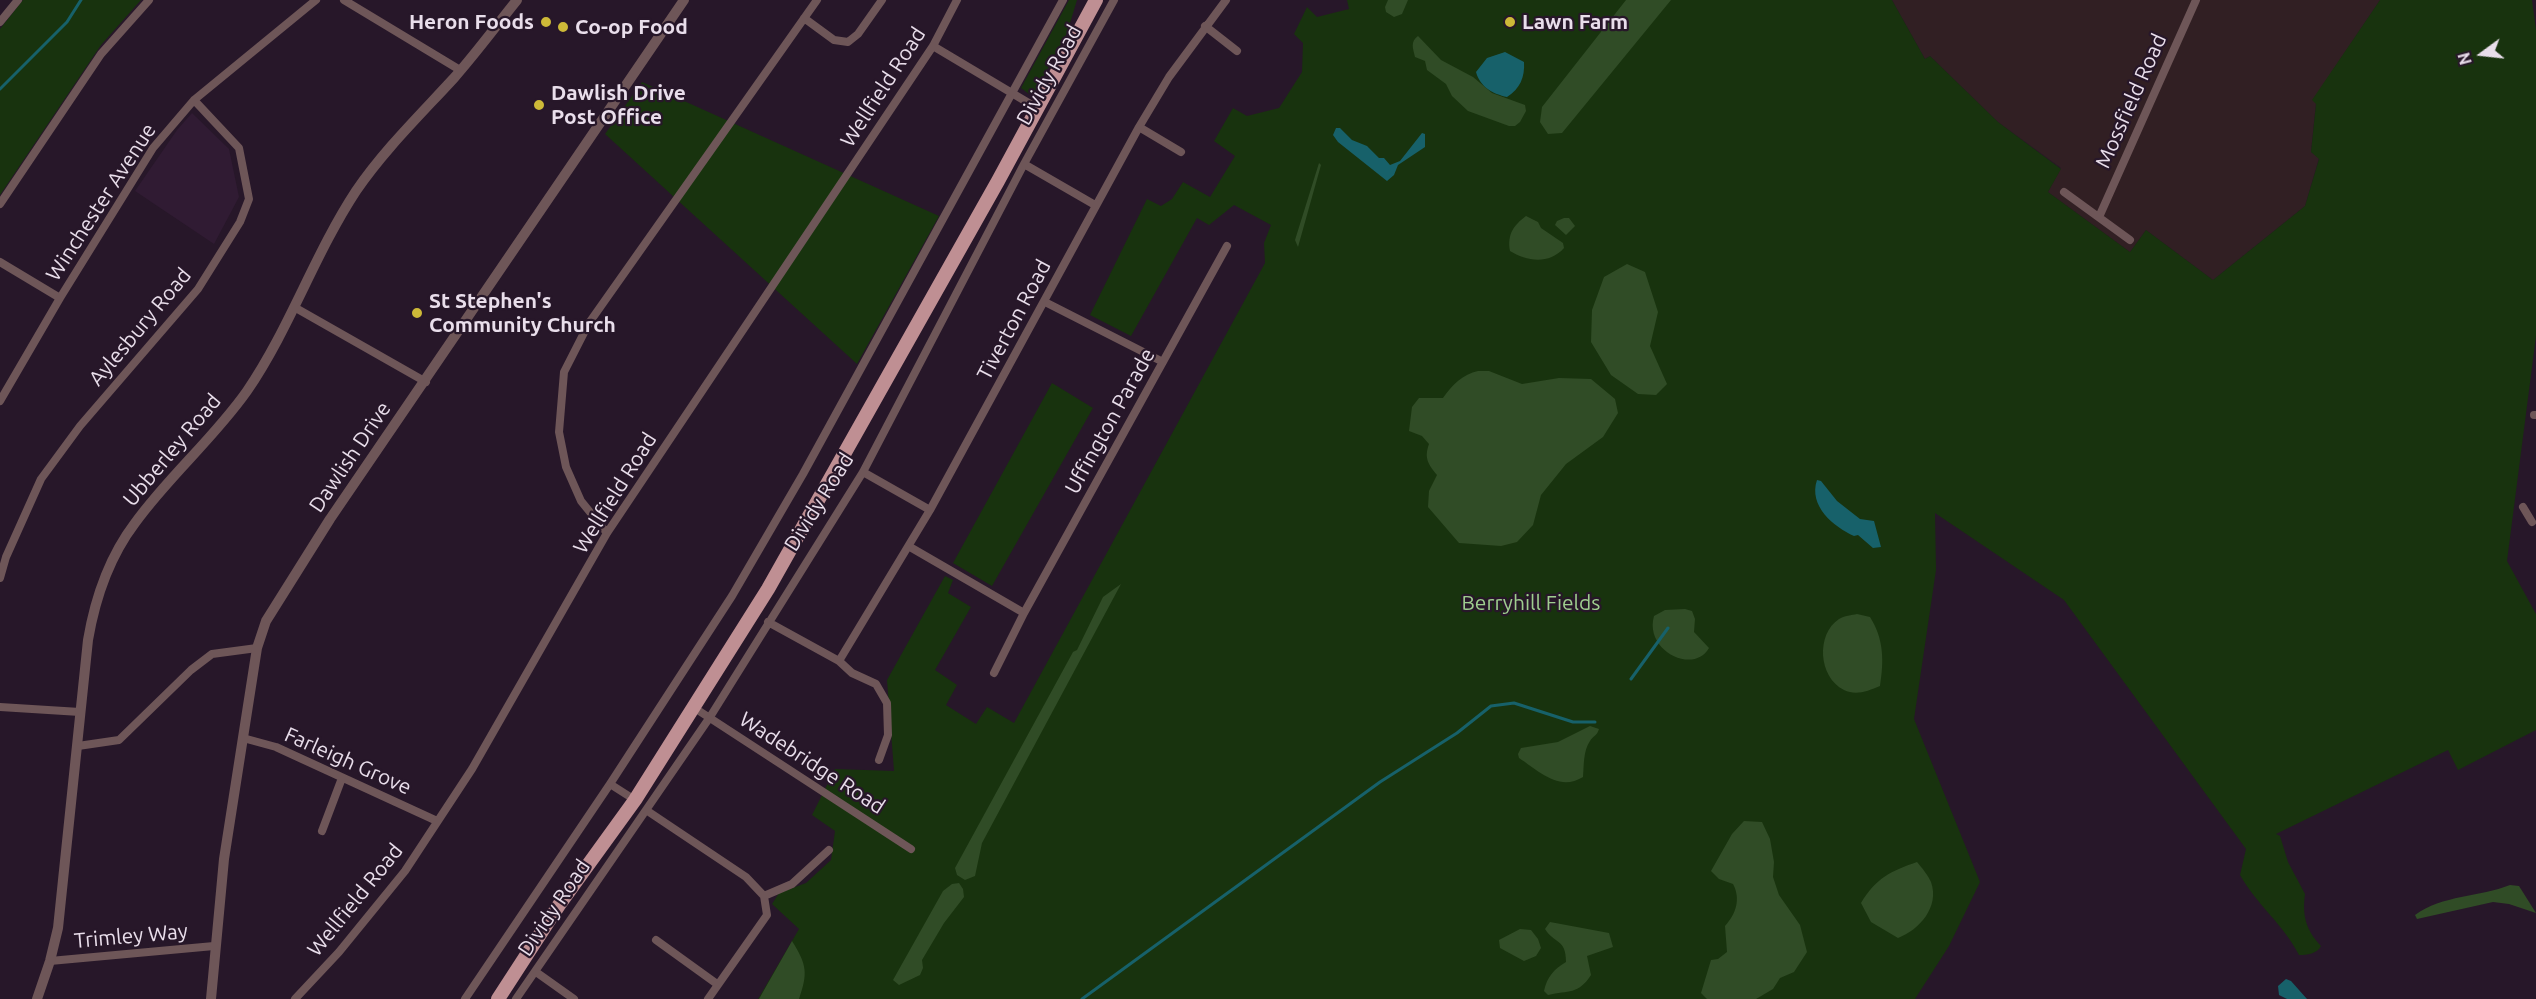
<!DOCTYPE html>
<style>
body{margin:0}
#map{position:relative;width:2536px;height:999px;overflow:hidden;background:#271729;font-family:Ubuntu,sans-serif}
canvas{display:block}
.north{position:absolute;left:2452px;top:24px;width:60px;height:60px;-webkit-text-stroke:4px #271729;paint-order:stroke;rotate:255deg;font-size:16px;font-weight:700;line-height:24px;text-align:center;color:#e9deeb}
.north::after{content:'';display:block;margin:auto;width:21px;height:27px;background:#e9deeb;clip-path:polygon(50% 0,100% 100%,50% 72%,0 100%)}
</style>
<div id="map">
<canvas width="2536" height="999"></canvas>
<div class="north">N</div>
</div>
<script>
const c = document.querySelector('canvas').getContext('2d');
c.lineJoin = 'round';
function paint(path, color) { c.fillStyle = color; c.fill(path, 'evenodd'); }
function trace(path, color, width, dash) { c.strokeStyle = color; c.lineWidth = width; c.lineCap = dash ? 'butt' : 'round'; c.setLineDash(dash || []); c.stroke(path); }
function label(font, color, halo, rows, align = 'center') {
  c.font = font + ' Ubuntu,sans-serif'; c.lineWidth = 4.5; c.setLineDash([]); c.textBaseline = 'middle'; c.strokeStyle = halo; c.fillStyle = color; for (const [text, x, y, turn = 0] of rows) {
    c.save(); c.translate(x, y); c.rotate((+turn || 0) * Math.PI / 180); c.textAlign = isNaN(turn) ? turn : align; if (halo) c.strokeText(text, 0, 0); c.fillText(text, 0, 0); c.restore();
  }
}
paint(new Path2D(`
 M192 113 229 149 239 197 214 244 135 191 177 130Z`), '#301b33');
paint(new Path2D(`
 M1892 0H2380L2313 100 2316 103 2311 152 2319 158 2305 206 2213 280 2146 230 2130 252 2048 192 2061 168 1998 122 1930 56 1925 59Z`), '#311f23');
paint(new Path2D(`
 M23 0H141L101 45 0 195V29Z
 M1069 0H1077L1067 33 1035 92 1029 94 1021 88Z
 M1347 0H1892L1925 59 1930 56 1998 122 2061 169 2048 192 2130 252 2146 230 2213 280 2305 206 2319 159 2311 152 2316 104 2312 100 2380 0H2532L2536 30V336L2507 561 2536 614V730L2458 770 2448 750 2276 834 2280 836 2288 862 2305 894C2302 916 2306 930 2321 946 2317 954 2307 955 2299 955 2284 925 2256 904 2240 875L2246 849 2064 600 1935 513 1936 570 1914 719 1980 882 1949 946 1915 999H758L799 929 772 904 779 893 806 883 831 860 835 831 812 815 835 769 894 771 887 680 945 576 953 580 948 593 971 607 935 670 957 685 946 705 976 724 987 707 1014 723 1265 263 1264 243 1271 225 1234 205 1209 225 1197 218 1131 336 1090 315 1147 199 1161 206 1172 199 1183 182 1210 197 1235 156 1214 141 1233 108 1247 116 1279 108 1302 72 1303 43 1294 34 1307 7 1317 17 1349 9Z
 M642 82 939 216 857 364 605 134Z
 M1052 383 1093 408 992 586 953 563Z`), '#18330e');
paint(new Path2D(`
 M1388 0H1408L1402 14 1394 17 1386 12 1385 7Z
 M1626 0H1671L1562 133 1548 134 1540 122 1542 107Z
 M1418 36 1441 60 1473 77 1492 93 1525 105 1526 111 1520 122 1515 126H1509L1468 111 1452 96 1446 84 1427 70 1425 61 1415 57C1413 48 1410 42 1418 36Z
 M1319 163 1321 165 1298 247 1295 240Z
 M1526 216 1538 222 1541 228 1563 243 1564 248C1549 265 1526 261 1510 251 1507 234 1514 225 1526 216Z
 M1564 218H1569L1575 226 1566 235 1555 225 1557 221Z
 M1627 264 1645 272 1658 312 1650 346 1667 384 1656 395 1638 394 1611 375 1591 342 1592 310 1604 277Z
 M1478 371H1489L1522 384 1559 378 1591 379 1615 399 1618 413 1603 437 1566 464 1541 495 1533 525 1517 542 1501 546 1459 543 1428 507 1429 491 1437 475C1428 464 1424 458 1429 444L1422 436 1409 431 1412 407 1419 398H1443C1452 385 1463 374 1478 371Z
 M1121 584 982 843 975 876 965 880 957 875 955 868 1073 652 1077 650 1103 597Z
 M1685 609 1692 611 1695 619 1694 632 1709 648C1694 675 1644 651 1654 616L1665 610Z
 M1857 614 1870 617C1884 639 1884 661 1880 686 1868 691 1856 696 1844 690 1818 677 1816 634 1839 619 1844 616 1852 615 1857 614Z
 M1590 726 1599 729C1597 736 1593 736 1590 741 1583 751 1584 766 1583 777 1559 792 1539 771 1519 758L1518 754 1521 748 1558 742Z
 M1744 821 1762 822 1770 839 1774 862 1773 877 1779 895 1800 925 1807 952 1794 972 1780 978 1773 989 1756 999H1707L1701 993 1711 960 1718 959 1727 952 1725 926C1736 914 1741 899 1733 884L1719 879 1711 871 1732 834Z
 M1917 862C1922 868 1928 875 1931 882 1940 907 1919 930 1898 938L1871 922 1861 903C1876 878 1891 871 1917 862Z
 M959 883 963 889 964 897 944 923 922 960 923 968 920 975 899 985 893 980 943 891 952 884Z
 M2510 885 2519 886 2536 913 2509 904 2493 902 2417 919 2415 915C2442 895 2480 897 2510 885Z
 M1550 922 1609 933 1613 947 1587 956 1591 975C1578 995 1569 990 1548 995L1544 991C1547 977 1554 969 1566 962 1566 938 1554 944 1545 929Z
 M1520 929 1531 930 1538 939 1541 948 1536 956 1524 961 1500 948 1499 940Z
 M792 941C807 965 808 973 799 999H759Z`), '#304c26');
paint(new Path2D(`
 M1505 52 1524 62C1525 77 1520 89 1507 97 1493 94 1480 87 1476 72L1487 58Z
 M1336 128H1340L1352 140 1367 146 1379 158H1384L1390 165 1400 161 1422 133 1425 134V147L1398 165 1394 175 1387 181 1338 142 1333 135Z
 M1817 480 1821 481 1837 501 1860 519 1874 521 1881 547 1873 548 1858 535 1854 536C1834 527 1808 506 1817 480Z
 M2286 979 2291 981 2307 999H2287L2279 995 2278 986Z`), '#17616a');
trace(new Path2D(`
 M0 89 67 22 81 0
 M1631 679 1668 628
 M1082 999 1380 782 1457 733 1491 706 1514 703 1573 722H1595`), '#17616a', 3);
trace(new Path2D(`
 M344 0 460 70
 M804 18 834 40 848 42 858 34 882 0
 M0 22 18 0
 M1205 26 1237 51
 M933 46 1037 108
 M1139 127 1181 152
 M1024 164 1095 205
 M2064 192 2130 240
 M0 204 101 54 149 0
 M2099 217 2196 0
 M0 262 60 298
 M1045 302 1163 362
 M294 307 426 382
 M0 401 60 298 153 148 194 100 316 0
 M2534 415H2536
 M863 472 930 510
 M2523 507 2532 522
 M607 533 581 501 566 467 559 432 564 372 589 323 817 0
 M910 547 1024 613
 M0 578 6 557 41 479 80 426 198 289 240 222 249 199 239 148 194 100
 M768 622 839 661 852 673 876 684 887 703 888 735 879 760
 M839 661 930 510 1139 127 1169 77 1226 0
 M994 673 1024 613 1227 246
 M0 707 80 712
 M693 707 911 849
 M243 738 276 747 437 821
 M78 746 119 740 191 670 212 654 257 648
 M610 784 635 800
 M646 810 746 877 764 896 767 915 708 999
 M322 831 342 778
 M764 896 792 884 829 850
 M656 940 717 984
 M50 961 214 946
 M536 972 574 999
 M295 999 339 952 405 871 472 769 607 533 933 46 957 0
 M465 999 610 784 732 596 803 474 1063 0
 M516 999 710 717 863 472 1024 164 1114 0`), '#6e5658', 8);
trace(new Path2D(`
 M37 999 50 961 58 928 88 640C95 599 110 556 135 523 169 476 214 438 247 391 290 328 314 255 356 191 384 150 420 115 454 78 476 53 496 26 517 0
 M211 999 224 859 257 648 266 621 330 519 684 0`), '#6e5658', 10);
trace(new Path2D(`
 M498 999 559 905 635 800 768 589 998 181 1096 0`), '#bf8f93', 14);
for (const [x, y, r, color] of [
 [546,22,6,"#cdb938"],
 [1510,22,6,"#cdb938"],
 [563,27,6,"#cdb938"],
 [539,105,6,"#cdb938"],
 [417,313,6,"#cdb938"]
]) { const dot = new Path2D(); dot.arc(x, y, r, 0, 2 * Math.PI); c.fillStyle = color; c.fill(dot); trace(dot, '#271729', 2); }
label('bold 21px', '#e9deeb', '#271729', [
 ["Heron Foods",534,22,"right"],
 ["Lawn Farm",1522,22],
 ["Co-op Food",575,27],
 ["Dawlish Drive",551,93],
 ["Post Office",551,117],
 ["St Stephen's",429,301],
 ["Community Church",429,325]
], 'left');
label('21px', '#e9deeb', '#271729', [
 ["Dividy Road",1049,75,-61],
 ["Wellfield Road",883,87,-57],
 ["Mossfield Road",2131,101,-66],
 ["Winchester Avenue",101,202,-57],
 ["Tiverton Road",1014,320,-62],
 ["Aylesbury Road",140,327,-50],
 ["Uffington Parade",1110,421,-61],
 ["Ubberley Road",172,450,-50],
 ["Dawlish Drive",350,457,-56],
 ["Wellfield Road",615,493,-58],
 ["Dividy Road",819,502,-58],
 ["Farleigh Grove",348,761,24],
 ["Wadebridge Road",812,763,33],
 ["Wellfield Road",355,900,-51],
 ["Dividy Road",554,908,-56],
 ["Trimley Way",131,936,-5]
]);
label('21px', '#9fce8f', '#271729', [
 ["Berryhill Fields",1531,603]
]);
</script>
